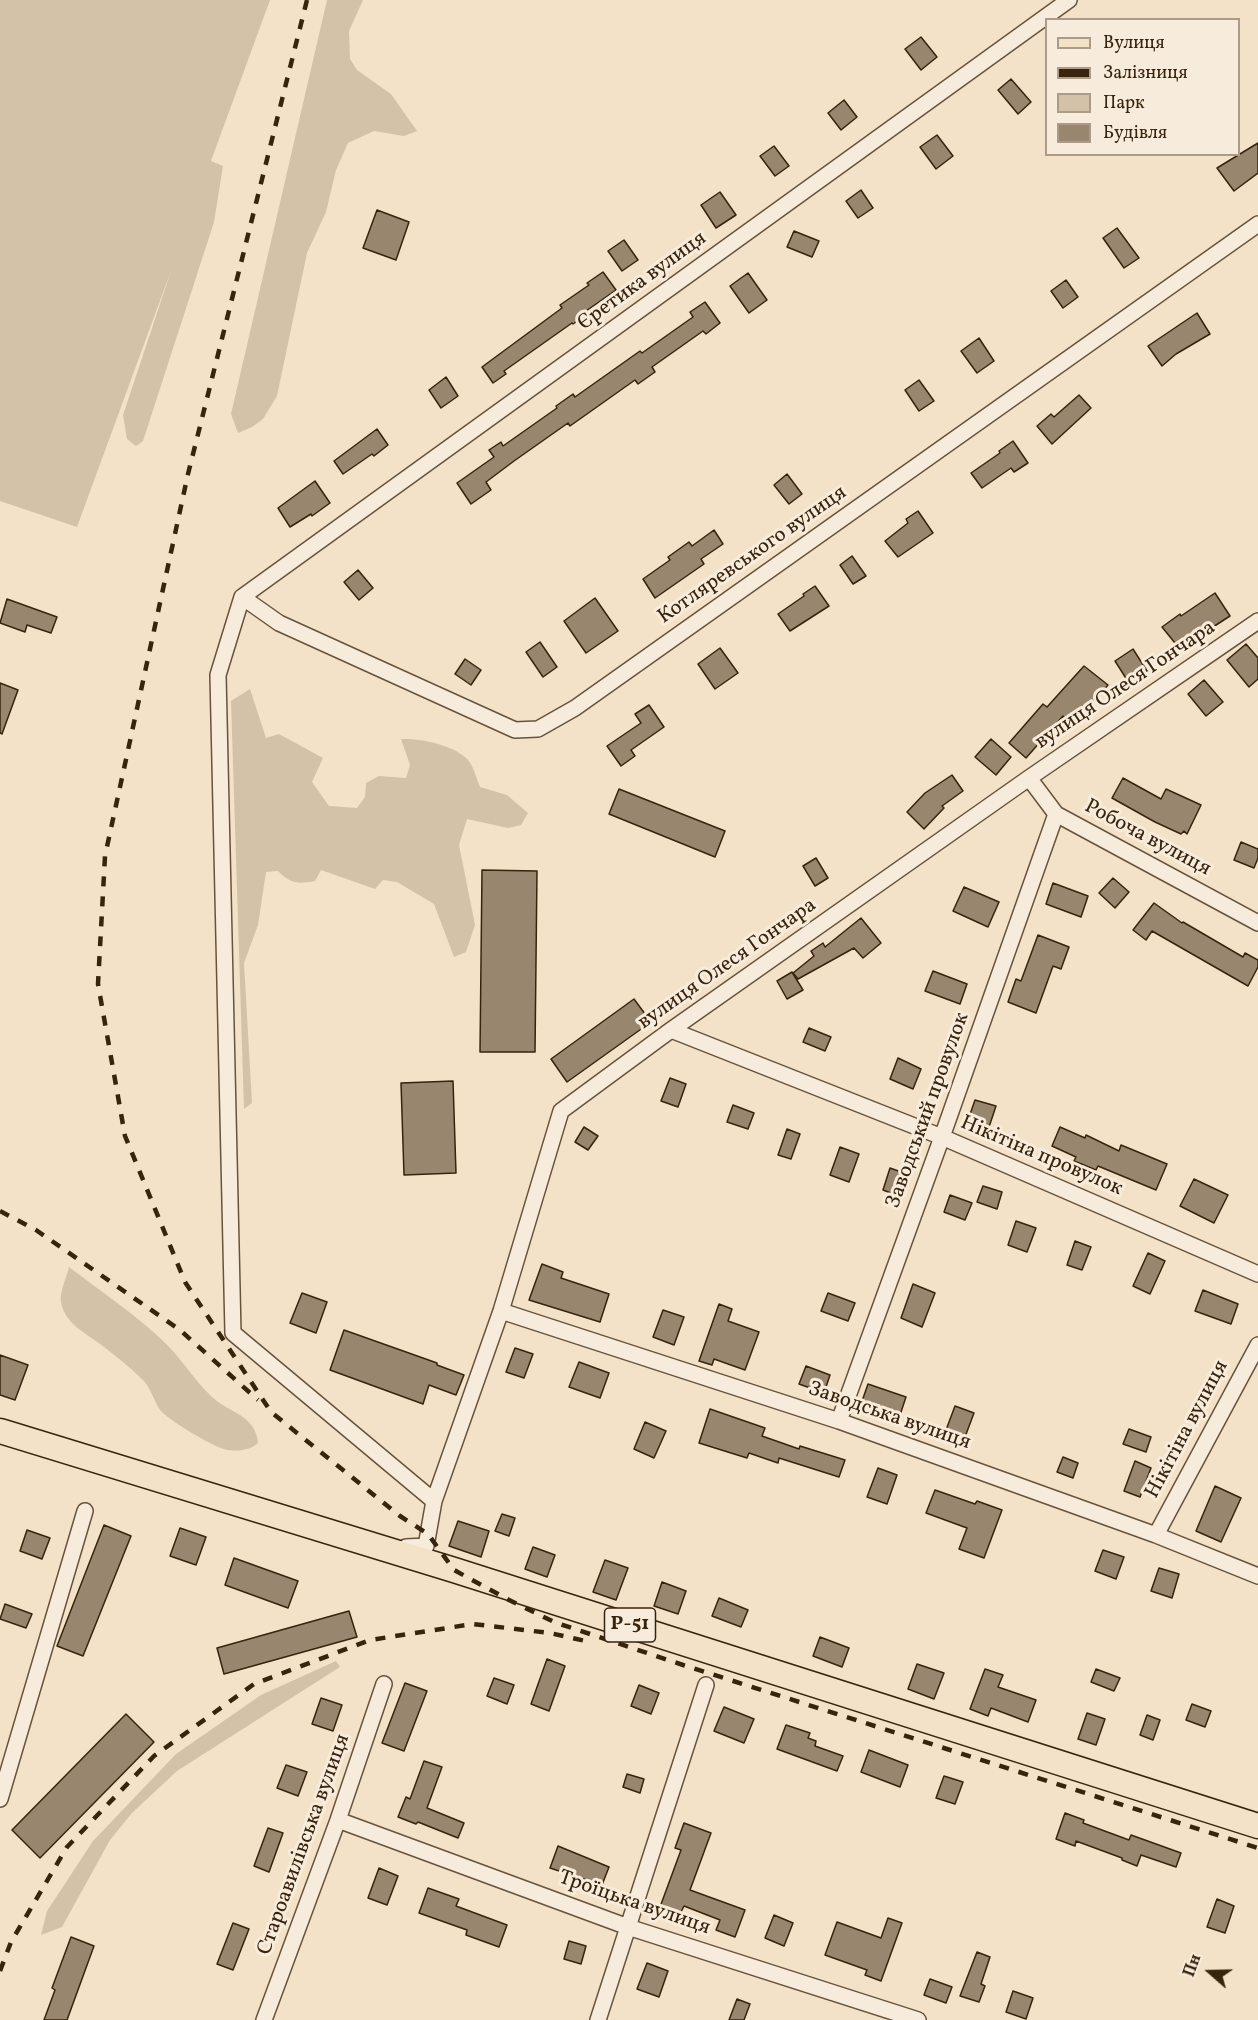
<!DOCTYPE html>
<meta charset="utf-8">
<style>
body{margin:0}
#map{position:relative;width:1258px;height:2020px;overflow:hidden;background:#f3e2c8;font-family:Vollkorn,serif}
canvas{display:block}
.legend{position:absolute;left:1045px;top:18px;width:195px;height:138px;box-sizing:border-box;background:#f7ecdb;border:2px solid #ab9c89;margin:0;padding:8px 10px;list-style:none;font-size:18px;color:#38230d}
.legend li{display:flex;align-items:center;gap:12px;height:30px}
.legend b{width:30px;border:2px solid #ab9c89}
.north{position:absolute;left:1180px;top:1942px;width:60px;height:60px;-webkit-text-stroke:4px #f7ecdb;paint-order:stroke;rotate:290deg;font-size:16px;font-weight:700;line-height:24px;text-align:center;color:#38230d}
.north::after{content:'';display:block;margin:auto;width:21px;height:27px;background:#38230d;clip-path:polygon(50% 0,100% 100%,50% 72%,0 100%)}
</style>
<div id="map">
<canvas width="1258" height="2020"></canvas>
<ul class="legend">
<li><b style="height:8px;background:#f3e2c8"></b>Вулиця</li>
<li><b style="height:8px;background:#38230d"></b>Залізниця</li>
<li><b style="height:16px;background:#d3c2a8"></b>Парк</li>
<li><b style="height:16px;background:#99866e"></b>Будівля</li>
</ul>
<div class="north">Пн</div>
</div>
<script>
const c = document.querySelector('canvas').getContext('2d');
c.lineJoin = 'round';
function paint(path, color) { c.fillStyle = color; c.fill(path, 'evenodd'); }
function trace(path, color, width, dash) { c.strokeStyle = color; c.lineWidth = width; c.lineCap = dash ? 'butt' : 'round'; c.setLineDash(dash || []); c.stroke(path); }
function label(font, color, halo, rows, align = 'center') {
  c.font = font + ' Vollkorn,serif'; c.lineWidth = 6; c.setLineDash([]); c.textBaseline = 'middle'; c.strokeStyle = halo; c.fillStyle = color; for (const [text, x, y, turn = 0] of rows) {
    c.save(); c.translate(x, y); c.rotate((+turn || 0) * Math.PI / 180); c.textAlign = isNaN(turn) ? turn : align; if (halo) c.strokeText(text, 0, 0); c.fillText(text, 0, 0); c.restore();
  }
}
paint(new Path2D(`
 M0 0H270L211 161 223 166 214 222 143 441 136 446 127 439 123 415 172 268 77 527 0 501Z
 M327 0H363L349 31 350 59 357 70 391 94 417 131 404 136 374 131 348 143 336 170 326 212 307 253 277 396 263 419 252 427 238 433 231 414Z
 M250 689 266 738 279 734 323 758 312 782 329 806 357 808 365 797 366 783 379 776 406 778 410 765 401 739C420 738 455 745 468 760 474 767 476 778 480 787L507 795 528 813 521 825 508 828 467 819 459 845 475 925 466 952 454 957 434 904 397 882 383 880 375 889 321 870 315 881C297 884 291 884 278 871L266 872 258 925 244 963 252 1103 244 1109 231 701Z
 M69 1267C99 1290 132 1312 160 1338 180 1356 193 1379 212 1397 229 1413 256 1415 258 1443 250 1451 234 1452 224 1449 210 1445 170 1421 161 1411 154 1402 151 1388 143 1380 131 1368 117 1357 104 1347 88 1334 65 1325 61 1302 59 1293 67 1276 69 1267Z
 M336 1661 340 1667 177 1771 132 1813 110 1840 62 1927 41 1935 47 1911 93 1841 176 1754 261 1695Z`), '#d3c2a8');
const building = new Path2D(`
 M921 37 937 57 921 70 905 49Z
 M1011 79 1031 102 1018 114 998 90Z
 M844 100 857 117 841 130 828 113Z
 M937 135 953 156 936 169 920 147Z
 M1258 143V173L1234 191 1217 168Z
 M774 146 789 166 775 176 760 156Z
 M861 190 873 208 858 218 846 201Z
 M720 192 736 215 716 228 701 205Z
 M377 210 409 222 396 260 363 248Z
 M1117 228 1139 258 1124 268 1103 238Z
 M794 231 819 241 812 257 787 247Z
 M624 240 638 260 622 271 608 251Z
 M603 272 616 290 586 311 588 314 573 324 572 323 504 371 506 374 493 383 482 367 562 308 560 305 589 285 587 283Z
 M748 273 767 300 749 313 730 286Z
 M1066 280 1078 297 1063 308 1051 291Z
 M705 302 720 323 706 334 703 331 652 367 655 372 638 384 635 380 570 426 568 423 514 461 486 482 491 490 471 504 457 483 494 457 489 450 501 442 503 446 557 408 556 406 573 394 575 397 640 351 642 353 693 317 690 312Z
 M1197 313 1210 334 1176 354 1162 366 1148 346Z
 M979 338 994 361 977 373 961 351Z
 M446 377 458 396 441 408 429 390Z
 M919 380 934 401 919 411 905 390Z
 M1079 395 1091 408 1052 444 1037 426 1051 414 1054 417Z
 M377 429 388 445 374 456 372 454 343 474 334 461Z
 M1013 441 1028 463 1014 472 1011 468 982 488 971 473 1000 453 999 451Z
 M787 474 802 494 789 504 774 485Z
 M315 481 330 503 312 516 311 514 290 527 278 508Z
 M918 511 933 533 898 557 885 541 908 523 906 519Z
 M714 530 723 544 701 559 704 564 655 598 643 579 670 560 668 557 689 542 692 546Z
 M852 556 866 576 853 584 840 565Z
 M358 570 373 588 359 600 344 582Z
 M815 586 829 606 790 631 778 614 804 596 803 594Z
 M1215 593 1230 616 1213 627 1211 624 1179 648 1162 627 1180 614 1181 616Z
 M595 598 618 631 586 653 564 621Z
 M7 599 57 617 51 633 27 625 25 632 0 623Z
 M540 642 557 667 543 677 526 652Z
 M1246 644 1258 658V679L1249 687 1227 660Z
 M720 648 738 673 715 689 698 664Z
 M1133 649 1147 671 1129 683 1115 661Z
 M465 659 481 670 471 685 455 674Z
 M1084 666 1108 685 1073 725 1063 716 1026 758 1009 743 1043 704 1047 707Z
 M1204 680 1223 702 1206 716 1188 694Z
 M0 683 18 690 2 734 0 733Z
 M649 705 664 727 631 750 635 756 621 766 607 746 641 723 635 714Z
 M991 739 1011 757 996 775 975 757Z
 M952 775 963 791 942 806 944 808 924 829 907 812 925 793Z
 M1123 778 1161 799 1166 789 1201 805 1187 834 1184 831 1181 834 1155 822 1112 798Z
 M619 789 725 831 715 857 609 814Z
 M1241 842 1258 849V858L1254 868 1234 860Z
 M816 858 828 878 815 886 803 866Z
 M482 870 537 871 535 1052H480Z
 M1113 878 1129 892 1115 908 1099 893Z
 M1053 883 1088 896 1081 917 1046 904Z
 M964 887 999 902 988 927 953 911Z
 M1154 903 1182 923 1183 922 1243 957 1245 953 1258 960V967L1248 986 1152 931 1146 940 1133 930Z
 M861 918 881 943 863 958 854 948 798 979 793 973 814 956 811 951 823 943 825 947Z
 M1038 935 1069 947 1061 969 1053 966 1036 1013 1008 1002 1016 979 1021 981Z
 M933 971 967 984 960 1004 925 991Z
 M792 972 803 990 787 999 777 981Z
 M634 999 651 1022 567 1082 551 1059Z
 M809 1028 831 1037 825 1051 803 1042Z
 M898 1058 921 1069 913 1089 890 1079Z
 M670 1078 686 1084 678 1107 661 1101Z
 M453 1081 456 1173 404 1175 401 1083Z
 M975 1100 996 1106 989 1127 968 1120Z
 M733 1105 754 1113 748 1129 727 1122Z
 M584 1127 598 1136 588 1150 575 1142Z
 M1060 1127 1085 1138 1086 1135 1119 1151 1121 1145 1167 1164 1156 1190 1098 1166 1096 1170 1074 1161 1076 1157 1052 1146Z
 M787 1129 800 1134 791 1159 778 1155Z
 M840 1147 859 1154 849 1182 830 1175Z
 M890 1168 904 1173 896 1195 883 1190Z
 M1194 1179 1228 1195 1214 1223 1180 1206Z
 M983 1186 1002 1192 997 1209 977 1202Z
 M950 1195 972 1203 965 1220 944 1212Z
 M1016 1221 1036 1228 1027 1252 1008 1245Z
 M1075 1241 1091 1247 1082 1270 1067 1265Z
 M1148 1253 1165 1261 1150 1294 1133 1286Z
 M542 1264 563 1272 561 1278 609 1294 600 1322 529 1300Z
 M913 1284 935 1293 922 1327 901 1318Z
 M1203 1290 1238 1304 1231 1324 1195 1311Z
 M302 1293 327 1302 316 1333 290 1323Z
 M828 1293 855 1303 848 1321 821 1311Z
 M719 1304 732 1309 728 1321 759 1332 745 1370 714 1359 712 1365 699 1361Z
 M663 1310 684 1317 674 1345 653 1337Z
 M344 1330 437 1363V1365L464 1375 456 1395 429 1385 423 1404 330 1370Z
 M515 1348 533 1354 524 1378 506 1372Z
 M0 1355 28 1365 15 1400 0 1395Z
 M579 1362 609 1373 600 1398 569 1387Z
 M806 1366 830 1375 824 1393 799 1384Z
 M868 1384 906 1397 898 1421 860 1407Z
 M955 1406 974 1413 965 1437 946 1430Z
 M710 1409 765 1428 762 1436 799 1449 800 1446 845 1460 839 1477 779 1458 778 1463 749 1453 747 1458 699 1443Z
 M645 1422 666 1431 654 1458 634 1449Z
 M1129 1429 1151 1437 1146 1452 1123 1444Z
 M1063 1457 1078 1463 1073 1478 1057 1472Z
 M1135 1461 1151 1468 1140 1497 1124 1491Z
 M878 1468 897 1475 887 1504 867 1497Z
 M1215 1486 1241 1498 1221 1542 1196 1531Z
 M935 1490 975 1504 977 1501 1002 1510 984 1558 959 1549 967 1528 926 1513Z
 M502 1514 515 1518 509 1536 495 1531Z
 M458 1521 489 1531 481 1557 449 1546Z
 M104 1525 131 1536 83 1656 57 1646Z
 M180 1528 206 1537 196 1565 170 1556Z
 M27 1530 50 1538 42 1559 20 1551Z
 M533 1547 555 1555 547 1577 525 1569Z
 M1103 1550 1124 1557 1116 1579 1095 1571Z
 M234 1558 298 1581 288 1608 225 1585Z
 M605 1560 628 1568 616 1600 593 1592Z
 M1159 1568 1179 1574 1172 1598 1151 1591Z
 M662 1582 686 1591 678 1614 654 1606Z
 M719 1598 748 1610 741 1627 712 1616Z
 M5 1604 32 1614 26 1628 0 1619Z
 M349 1611 357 1637 224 1674 217 1648Z
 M820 1637 849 1648 842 1667 813 1656Z
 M547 1659 565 1666 549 1711 531 1704Z
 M917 1664 944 1673 934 1699 908 1689Z
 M985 1669 1003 1675 998 1687 1036 1700 1028 1722 991 1708 988 1716 970 1709Z
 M1096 1669 1120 1678 1114 1691 1091 1682Z
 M494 1678 514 1685 507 1704 487 1696Z
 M405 1683 427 1691 404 1751 382 1743Z
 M639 1685 659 1693 651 1714 631 1706Z
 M321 1698 342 1705 333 1731 312 1724Z
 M1192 1704 1211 1711 1205 1727 1186 1720Z
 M724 1707 754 1719 744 1743 714 1731Z
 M1087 1713 1105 1719 1096 1745 1078 1739Z
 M126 1714 154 1742 40 1858 12 1830Z
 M1147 1715 1160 1720 1153 1740 1140 1735Z
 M786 1725 810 1733 808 1738 816 1741 815 1746 843 1756 837 1771 777 1749Z
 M869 1750 908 1765 900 1787 861 1772Z
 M424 1761 442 1767 427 1808 464 1823 458 1838 418 1822 416 1824 398 1817 406 1797 410 1799Z
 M286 1765 307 1772 298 1796 277 1788Z
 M627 1774 644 1779 640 1793 623 1787Z
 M944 1776 963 1782 955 1804 936 1798Z
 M1065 1813 1084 1820 1083 1823 1129 1840 1131 1835 1181 1853 1176 1867 1141 1855 1137 1866 1122 1860V1858L1076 1841 1075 1846 1056 1839Z
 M684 1823 711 1833 690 1890 745 1910 735 1937 716 1930 720 1920 684 1906 680 1914 660 1907 681 1850 675 1848Z
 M268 1828 283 1833 269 1872 254 1866Z
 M558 1846 609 1867 602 1885 550 1868Z
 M379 1868 398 1876 387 1905 368 1898Z
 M428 1888 459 1899 456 1906 507 1925 499 1947 466 1935 467 1930 419 1913Z
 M1217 1899 1234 1906 1225 1933 1207 1927Z
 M774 1915 793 1923 784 1946 765 1938Z
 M888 1918 902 1923 881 1981 865 1975 867 1970 825 1955 837 1922 881 1938Z
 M233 1923 249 1929 233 1970 217 1964Z
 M71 1937 94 1946 67 2020H44L55 1990 52 1988Z
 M569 1941 586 1946 581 1964 564 1959Z
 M977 1952 990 1957 981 1984 985 1986 979 2002 960 1996Z
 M647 1963 668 1971 659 1997 637 1989Z
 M930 1979 952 1987 946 2003 924 1995Z
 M1013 1991 1033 1998 1026 2019 1006 2012Z
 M737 1999 750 2004 744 2020H729Z`);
paint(building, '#99866e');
trace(building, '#38230d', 1.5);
const minor = new Path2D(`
 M242 597 279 623 515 730 538 729 575 708 1258 224
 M242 597 218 675 233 1333 434 1501 426 1546 406 1547
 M242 597 1069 0
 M1029 778 1056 814 1258 923
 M671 1030 942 1137 1258 1274
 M501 1311 839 1421 1156 1535 1258 1576
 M839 1421 942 1137 1056 814
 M434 1501 501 1311 561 1111 671 1030 1029 778 1258 621
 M1156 1535 1258 1345
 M0 1799 85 1511
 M338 1820 628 1927 918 2020
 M264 2020 338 1820 384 1684
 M598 2020 706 1685`);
const primary = new Path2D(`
 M0 1431 454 1570 1258 1826`);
trace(minor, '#67533c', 18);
trace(primary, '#38230d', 27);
trace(minor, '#f7ecdb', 15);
trace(primary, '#f3e2c8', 24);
trace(new Path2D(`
 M307 0 188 474 105 856 98 984 125 1136 185 1282 271 1412 400 1516 428 1534 454 1570 509 1600 554 1622 683 1665 1258 1848
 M0 1211 36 1230 180 1330 258 1400
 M0 1971 11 1942 67 1847 154 1756 254 1684 370 1640 473 1624 550 1633 590 1642`), '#38230d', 4.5, [10, 10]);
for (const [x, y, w] of [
 [630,1625,51]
]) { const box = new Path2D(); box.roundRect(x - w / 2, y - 17, w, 34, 4.5); c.fillStyle = '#f7ecdb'; c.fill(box); trace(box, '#38230d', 1.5); }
label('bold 20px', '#38230d', null, [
 ["Р-51",630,1625]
]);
label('21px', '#38230d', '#f7ecdb', [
 ["Єретика вулиця",643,282,-36],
 ["Котляревського вулиця",753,556,-35],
 ["вулиця Олеся Гончара",1126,686,-34],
 ["Робоча вулиця",1147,839,28],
 ["вулиця Олеся Гончара",728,965,-35],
 ["Заводський провулок",929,1111,-70],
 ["Нікітіна провулок",1041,1157,23],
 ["Заводська вулиця",889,1417,19],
 ["Нікітіна вулиця",1188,1430,-62],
 ["Староавилівська вулиця",305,1845,-70],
 ["Троїцька вулиця",634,1904,19]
]);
</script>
